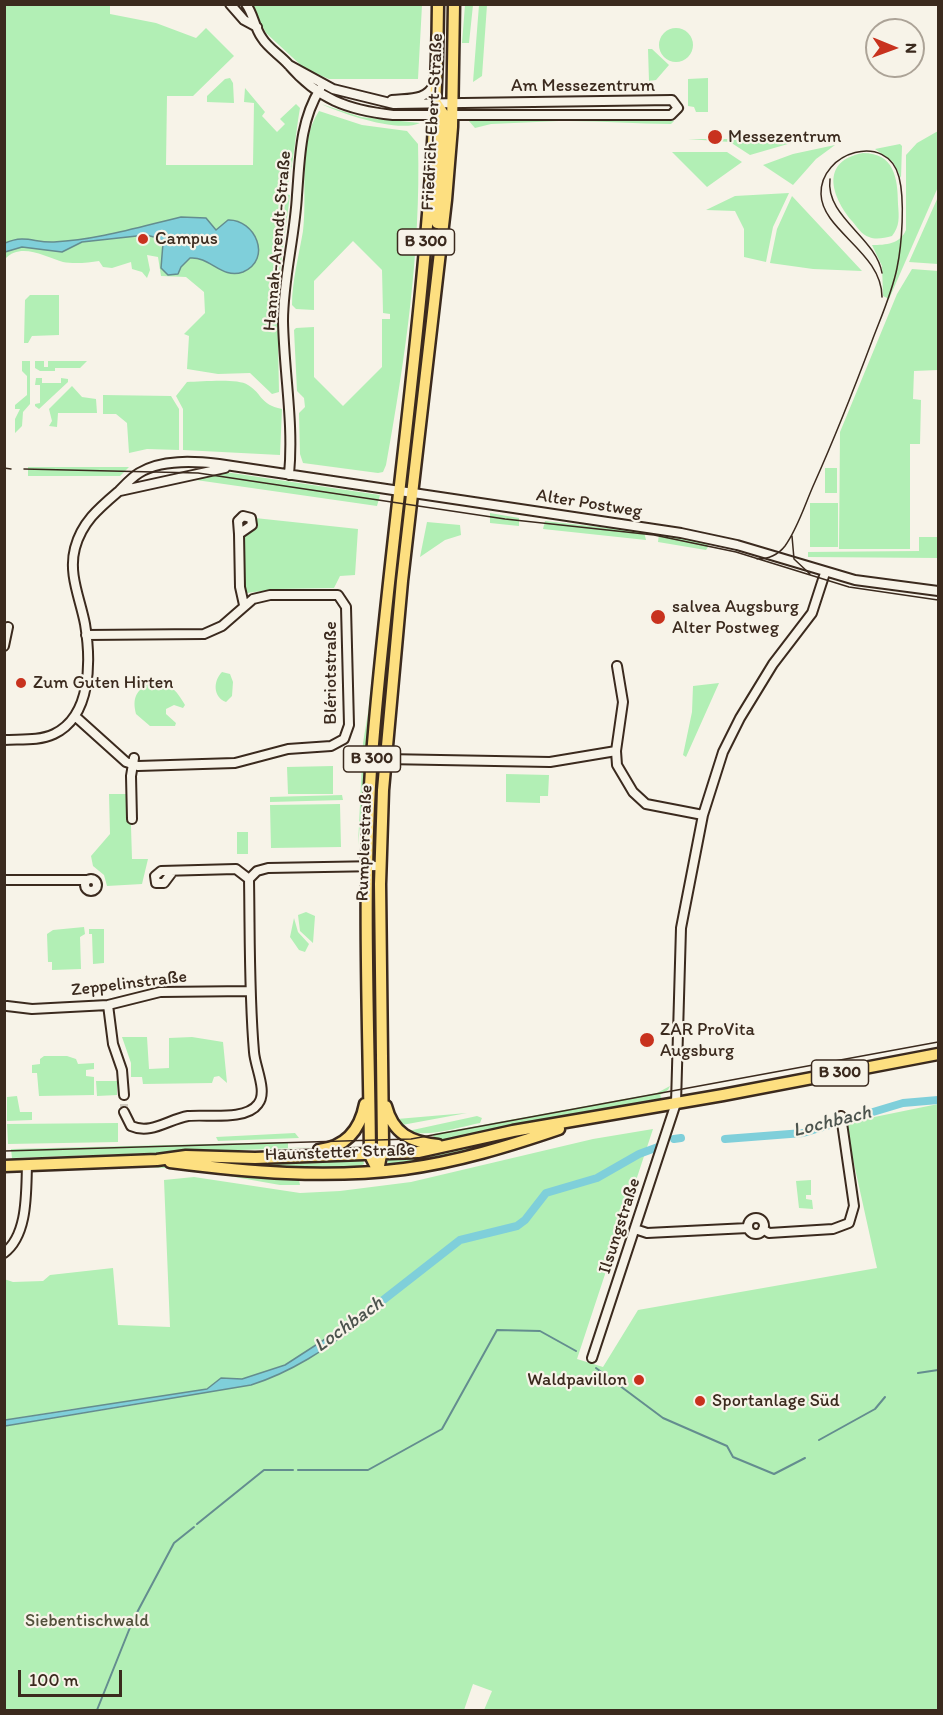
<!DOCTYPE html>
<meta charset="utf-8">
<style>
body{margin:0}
#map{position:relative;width:943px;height:1715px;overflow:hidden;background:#f7f3e8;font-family:Itim,sans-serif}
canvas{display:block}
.frame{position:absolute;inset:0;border:6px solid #3b2a1e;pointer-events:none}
.north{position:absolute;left:865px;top:18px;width:60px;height:60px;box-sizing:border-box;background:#f7f3e8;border:2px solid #aca397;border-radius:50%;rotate:91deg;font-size:16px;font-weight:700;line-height:24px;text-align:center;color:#3b2a1e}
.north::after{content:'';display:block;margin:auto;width:21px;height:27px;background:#c8321e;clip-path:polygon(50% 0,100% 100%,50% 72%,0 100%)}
.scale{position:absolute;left:18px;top:1670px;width:104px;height:27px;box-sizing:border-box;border:3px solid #3b2a1e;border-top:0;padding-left:8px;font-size:18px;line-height:21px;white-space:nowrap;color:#3b2a1e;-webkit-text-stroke:4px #f7f3e8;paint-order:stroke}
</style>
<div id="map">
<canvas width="943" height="1715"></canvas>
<div class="frame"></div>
<div class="north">N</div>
<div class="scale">100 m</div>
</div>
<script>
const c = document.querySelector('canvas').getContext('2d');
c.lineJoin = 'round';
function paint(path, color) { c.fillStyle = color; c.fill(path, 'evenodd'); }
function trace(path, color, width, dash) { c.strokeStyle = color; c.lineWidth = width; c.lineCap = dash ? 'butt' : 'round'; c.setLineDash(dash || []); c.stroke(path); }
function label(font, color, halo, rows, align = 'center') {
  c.font = font + ' Itim,sans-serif'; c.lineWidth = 4.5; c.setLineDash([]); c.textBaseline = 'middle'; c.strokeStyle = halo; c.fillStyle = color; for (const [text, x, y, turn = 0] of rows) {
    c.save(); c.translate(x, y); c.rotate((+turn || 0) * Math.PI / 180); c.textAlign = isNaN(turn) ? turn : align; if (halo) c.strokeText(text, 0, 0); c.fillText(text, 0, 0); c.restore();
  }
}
paint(new Path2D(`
 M5 5H110V14L156 23 196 38 206 28 234 56 193 96H167L166 165H253L254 103 244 102 245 88 265 112 262 116 277 132 285 124 280 119 296 104 300 108C295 135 294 168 285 194L290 195 277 294 279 392 272 394 250 373 218 374 187 369 189 336 184 334 205 313 204 292 186 277 161 276 158 257 147 255 150 270 147 278 142 272 132 269 131 262 112 268 103 267 99 261C88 263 73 264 63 262 45 257 21 242 5 259Z
 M248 5H422L418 79H329L305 69 266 33 254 10Z
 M465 5H473L469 43H462Z
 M479 5H487L482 76 473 82Z
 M659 45a17 17 0 1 1 34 0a17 17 0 1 1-34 0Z
 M648 49H652L669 65 656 80 649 81Z
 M230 78 233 83 234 103 207 102V96L225 79Z
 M708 78V112H696L694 107 688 106V79Z
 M321 104 361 117 420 123C398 133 343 114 321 104Z
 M319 111 362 125 407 131 418 144C421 251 405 360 386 465L383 472 378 473 303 463 300 454 299 413 305 407 304 398 297 391 294 330 296 328 314 327V377L343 406 382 367V319H390V314L383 313 382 270 353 241 314 281V310L296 309 292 305C292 281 299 255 303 231 308 193 297 145 319 111Z
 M555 118 559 121 491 124 475 128 468 120Z
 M569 118 674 121 671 124C637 124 603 121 569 121Z
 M938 131V187L889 299 883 296 882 266 872 245C886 245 900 244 906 230V155L917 143Z
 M688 139H805L750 155 730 142Z
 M900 144 902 146 901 178 893 162 875 149Z
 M835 145 816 159 793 185 763 165 793 154Z
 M672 152H727L742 162 707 187Z
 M863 153C894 153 898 178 898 204 899 217 900 226 892 236 884 238 876 240 869 237 862 235 857 227 852 221 831 196 820 161 863 153Z
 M789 193 773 227 766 262 744 257V229L735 211 706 210 735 196Z
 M792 196 862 271 813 269 770 263 777 229Z
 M938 197V264L909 262Z
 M912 269 938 271V370L914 371 913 399 921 400 920 444H910V549H839L840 432 897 294Z
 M30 295H59V335L32 336 28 343H24L25 300Z
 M22 361H30V404L23 412 22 426 15 433V419L20 409H15V405L27 395V376L22 371Z
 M35 361H44V367H48V361H87L80 368H55V371H40L35 368Z
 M36 378H42V383H61V378L68 379V382L39 409 35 406V404L40 403V385H35Z
 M187 382C202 382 237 378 248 385 263 394 259 404 282 409L280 455 183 450V409L176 396Z
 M72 386 82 397 96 399 97 413H58L57 427 49 426 52 421 49 409Z
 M103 395 171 396 179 409V450L147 449 129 453 127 423 116 414H103Z
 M28 467H129L120 476H28Z
 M825 468H837V493H825Z
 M225 472 380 495 377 506 196 480Z
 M810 503H838V547H810Z
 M490 513 519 518V526L490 523Z
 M392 514 358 845 363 743 368 713 389 519Z
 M400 515H402L389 637 377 844H371L376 759Z
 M255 518 358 529 355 575 340 576 334 588 277 589 247 593 244 587 243 538 255 526Z
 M545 521 644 532 646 540 543 529Z
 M427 522 460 525 461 535 445 540 420 557Z
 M659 534 707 542 708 547 706 550 658 542Z
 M919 537H938V558L808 557V552L919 551Z
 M222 672 230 674 233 682 232 696 226 702C213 697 213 681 222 672Z
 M151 682C169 682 176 689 185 705L183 708 174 705 166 709V714L176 723 175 726H150L136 714C132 698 136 690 151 682Z
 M719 683 686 757 683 755 692 712 693 686Z
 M333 766V794H288L287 767Z
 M506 774 549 775 548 796H540V803L506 802Z
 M109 794H130L132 859H148L142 884 107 886 104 875 93 866 91 856 110 834Z
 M342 795 343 800 270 802V797Z
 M340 804 341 847 271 848 270 805Z
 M237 832H248V854H237Z
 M370 887H373L379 1139 374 1140Z
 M306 912 315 916 313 943 300 931 298 915Z
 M294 918 298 932 309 944 305 952 299 950 290 937Z
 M84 927 85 934 80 937 81 969 52 970V962H48L47 934 53 930Z
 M89 929H104V963L93 964 92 934H89Z
 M122 1037H147L149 1069 169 1068V1038L192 1037 223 1042 227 1083 219 1076 214 1077 212 1083 143 1084 142 1077H131V1063Z
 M44 1056H67L76 1059 78 1064 94 1063V1069L86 1070V1076L94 1077V1095L39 1096 37 1073H32V1065L40 1064V1059Z
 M96 1081H117V1095L97 1096Z
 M670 1086 668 1090 660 1095 662 1099 638 1104 439 1141 434 1139 433 1134 657 1093Z
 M17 1096 20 1112H32V1120L7 1121V1097Z
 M938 1104V1710H484L492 1691 473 1684 464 1710H5V1426L147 1403 71 1409 5 1420 4 1279 13 1282 43 1281 50 1275 113 1268 118 1325 170 1327 164 1180 194 1177 300 1193 340 1191 411 1182 593 1139 653 1129 577 1359 603 1367 638 1310 877 1268 845 1123Z
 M467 1113 402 1125 397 1119Z
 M477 1116 482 1118 480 1123C459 1127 429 1138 408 1131Z
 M118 1123V1142L8 1144 7 1124Z
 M295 1133 299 1138 218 1141 216 1137Z
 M508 1139 506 1142 424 1162 393 1166 387 1162 388 1158 432 1154Z
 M288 1142V1148L326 1147 12 1158 11 1149Z
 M363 1159 364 1164 360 1166C307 1168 264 1169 212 1162Z
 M177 1166 267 1179 299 1180 300 1185H280L195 1170 148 1167Z
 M811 1180V1195H806V1199L812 1200 813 1209 799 1208 796 1181Z`), '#b2efb5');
const water = new Path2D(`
 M181 217 206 218 216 230 228 220C255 219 273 259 243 272 222 280 210 256 190 258L181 267 178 274 168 275 161 268 163 243 158 238 146 235 82 242 62 252 22 247 5 252V243C26 234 34 243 54 242 97 240 139 227 181 217Z
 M356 1319 359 1324C326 1349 292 1372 251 1385L5 1426V1420L207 1389 221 1378 242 1379 285 1365Z`);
paint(water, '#7fcfda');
trace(water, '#648d8f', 1.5);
trace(new Path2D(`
 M596 1368 663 1418 727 1446 733 1457 774 1474 805 1458
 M918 1373 938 1370
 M819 1440 875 1409 885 1397
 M298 1470H368L442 1429 497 1330 540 1331 576 1351
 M197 1524 264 1470H293
 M97 1710 133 1620 174 1543 194 1527`), '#648d8f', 2);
trace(new Path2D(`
 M674 1139 681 1138
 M725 1139 803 1133 903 1103 938 1100
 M350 1326 460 1240 517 1226 525 1220 546 1193 597 1178 639 1154 658 1147`), '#7fcfda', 8);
trace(new Path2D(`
 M124 1112V1095`), '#d1cbc0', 8, [8, 4]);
const minor = new Path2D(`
 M230 4 244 20 257 27
 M246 4C254 15 254 27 262 38 268 48 280 55 288 64 318 99 347 110 393 115H671L678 108 672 100 394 104 333 89 289 65
 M392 100C408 98 427 101 434 84
 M289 475C294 423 284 373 283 321 283 279 295 236 297 195 300 158 300 121 320 89
 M120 491 225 468
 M243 516 251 518 252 525 239 534 238 521Z
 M239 534 240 587 244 605
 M4 646 8 627
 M617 666 623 702 616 751 617 765 633 792 646 804 703 815
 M76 717 126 762 138 766 235 763 288 749 331 746 344 739 349 725 346 607 338 595H270L253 599 222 626 204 634 86 635
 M4 740C21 739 39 741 54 734 92 716 91 660 85 624 80 598 68 574 75 548 82 522 99 508 119 491 125 485 131 478 139 473 161 459 194 461 219 464L681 533 737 545 855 580 938 591
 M385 759 550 762 616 751
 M132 819 131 776 134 758
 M173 871 164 883H156L155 876 161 871 236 869 249 879
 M85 885a6 6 0 1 1 12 0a6 6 0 1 1-12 0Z
 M249 879 257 871 268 868 380 866
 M4 880H87
 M108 1005 113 1044 122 1070 124 1095
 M7 1006 32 1009 108 1005 160 992 250 991
 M124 1112 131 1126C151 1135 169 1119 188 1116 207 1114 246 1121 258 1104 268 1092 255 1067 254 1052 249 994 250 936 249 879
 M748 1226a8 8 0 1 1 16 0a8 8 0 1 1-16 0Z
 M635 1229 647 1233 748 1228
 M763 1229 769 1233 833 1229 849 1223 854 1206 841 1116
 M4 1253C28 1235 26 1193 27 1165
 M592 1358 676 1103 681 928 703 815 723 752 740 718 773 664 812 613 825 573`);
const major = new Path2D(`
 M436 103 444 115 437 223
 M386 1106C393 1134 411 1142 438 1145
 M319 1150C346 1147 360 1130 365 1104
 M170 1162C248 1172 325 1179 404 1169 457 1162 509 1146 559 1129
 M4 1166 157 1160 186 1156 255 1158 418 1152 513 1131 723 1095 938 1054
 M378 1171 370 1155C369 1014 361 872 374 732 395 489 436 248 438 4
 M378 1171 383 1144 380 884 383 790 402 581 446 200 452 127 454 4`);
trace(minor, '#3b2a1e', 12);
trace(major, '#3b2a1e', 15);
trace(minor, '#f7f3e8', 8);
trace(major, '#fddf80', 10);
trace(new Path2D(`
 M830 179C825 217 876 237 882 273
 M4 468 11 469
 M24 469 198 473 505 519 654 535 736 552 849 587 938 600
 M792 536 794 559 810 574
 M757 559C769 559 778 555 785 546 798 528 805 504 814 484 835 437 854 389 872 341 881 317 892 293 897 268 902 244 905 200 899 177 887 131 820 152 821 194 822 231 882 252 882 297
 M4 1151 411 1139 938 1042`), '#3b2a1e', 1.5);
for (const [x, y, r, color] of [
 [715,137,8,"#c8321e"],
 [143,239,6,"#c8321e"],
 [658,617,8,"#c8321e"],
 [21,683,6,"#c8321e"],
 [647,1040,8,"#c8321e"],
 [639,1380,6,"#c8321e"],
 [700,1401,6,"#c8321e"]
]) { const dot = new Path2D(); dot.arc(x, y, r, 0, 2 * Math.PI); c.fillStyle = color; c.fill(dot); trace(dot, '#f7f3e8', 2); }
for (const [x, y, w] of [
 [426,242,57],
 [372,759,57],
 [840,1073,57]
]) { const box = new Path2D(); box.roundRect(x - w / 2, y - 13, w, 26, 4.5); c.fillStyle = '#f7f3e8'; c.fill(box); trace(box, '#3b2a1e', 1.5); }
label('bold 16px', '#3b2a1e', null, [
 ["B 300",426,242],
 ["B 300",372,759],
 ["B 300",840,1073]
]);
label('18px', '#3b2a1e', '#f7f3e8', [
 ["Am Messezentrum",583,86],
 ["Friedrich-Ebert-Straße",433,122,-87],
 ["Hannah-Arendt-Straße",278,241,-85],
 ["Alter Postweg",589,504,9],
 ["Blériotstraße",331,673,-90],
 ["Rumplerstraße",365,843,-88],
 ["Zeppelinstraße",129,984,-7],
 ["Haunstetter Straße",340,1153,-2],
 ["Ilsungstraße",620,1226,-72]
]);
label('18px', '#3b2a1e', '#f7f3e8', [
 ["Messezentrum",728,137],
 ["Campus",155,239],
 ["salvea Augsburg",672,607],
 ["Alter Postweg",672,628],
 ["Zum Guten Hirten",33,683],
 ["ZAR ProVita",660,1030],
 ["Augsburg",660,1051],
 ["Waldpavillon",627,1380,"right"],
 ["Sportanlage Süd",712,1401]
], 'left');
label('18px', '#53513c', '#f7f3e8', [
 ["Siebentischwald",87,1621]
]);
label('italic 20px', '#4c534d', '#f7f3e8', [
 ["Lochbach",832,1122,-14],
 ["Lochbach",349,1325,-36]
]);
</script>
